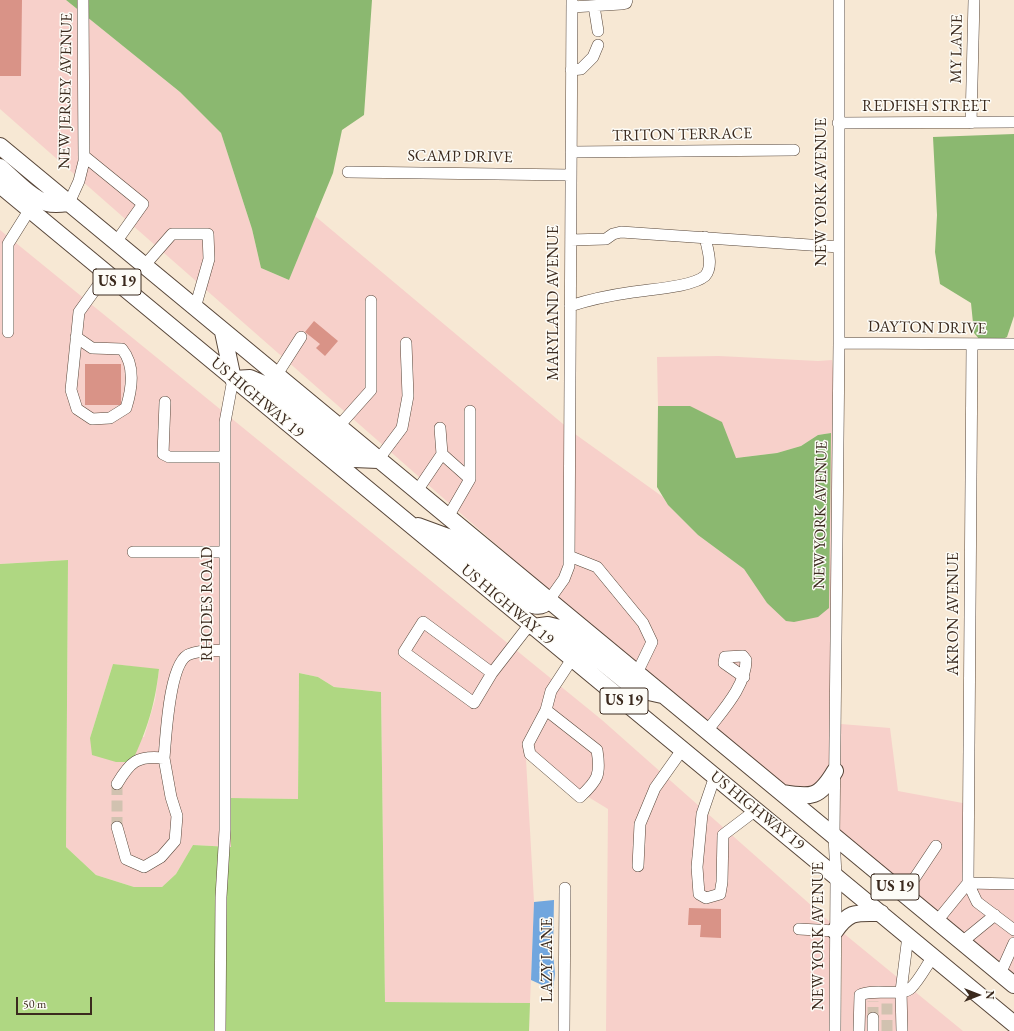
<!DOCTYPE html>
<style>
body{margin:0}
#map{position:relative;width:1014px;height:1031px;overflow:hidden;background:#f7e8d4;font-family:"EB Garamond",serif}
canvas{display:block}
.north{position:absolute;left:958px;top:975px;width:40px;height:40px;-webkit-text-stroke:3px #fdfcf7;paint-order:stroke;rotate:90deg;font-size:11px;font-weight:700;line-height:16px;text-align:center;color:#3b2a1e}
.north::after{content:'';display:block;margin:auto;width:14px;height:18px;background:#3b2a1e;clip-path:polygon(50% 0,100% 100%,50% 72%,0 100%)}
.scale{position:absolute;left:16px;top:997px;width:76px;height:18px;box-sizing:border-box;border:2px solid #3b2a1e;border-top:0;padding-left:5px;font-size:12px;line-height:14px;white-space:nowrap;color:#3b2a1e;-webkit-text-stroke:3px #fdfcf7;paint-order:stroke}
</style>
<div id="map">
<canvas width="1014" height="1031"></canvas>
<div class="north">N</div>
<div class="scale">50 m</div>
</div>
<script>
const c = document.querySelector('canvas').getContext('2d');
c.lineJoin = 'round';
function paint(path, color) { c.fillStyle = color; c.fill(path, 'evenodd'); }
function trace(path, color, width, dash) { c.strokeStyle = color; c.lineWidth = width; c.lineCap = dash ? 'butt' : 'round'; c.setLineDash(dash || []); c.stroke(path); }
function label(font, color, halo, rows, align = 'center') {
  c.font = font + ' "EB Garamond",serif'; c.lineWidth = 3; c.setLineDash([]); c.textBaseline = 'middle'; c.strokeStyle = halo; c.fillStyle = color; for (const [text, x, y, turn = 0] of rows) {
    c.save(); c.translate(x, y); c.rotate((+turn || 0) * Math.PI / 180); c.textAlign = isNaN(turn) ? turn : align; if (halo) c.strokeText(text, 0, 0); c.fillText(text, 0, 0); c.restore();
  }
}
paint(new Path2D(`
 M0 0H66L180 92 221 133 252 229 261 268 289 280 315 216 575 434 663 497 668 505 698 535 744 569 768 604 831 433 818 435 801 446 777 453 735 458 690 406H658L657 357 719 356 818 361 832 360 833 371 829 770 811 790 785 788 589 626 0 109Z
 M0 230 602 720 830 922 829 1031H606L608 809 526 759 534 902 530 1003 385 1002 381 692 334 687 318 677 299 673 298 799 230 798 231 847 193 845 176 874 162 887H134L96 875 66 847 68 560 0 564ZM113 664 159 670 155 700 144 737 90 738Z
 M841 724 890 728 898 791 968 804 964 887H1014V978L840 833Z
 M842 932 963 1031H841Z`), '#f7d0ca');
paint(new Path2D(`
 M68 560 66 847 96 875 134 887H162L176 874 193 845 231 847 230 798 298 799 299 673 318 677 334 687 381 692 385 1002 530 1003 529 1031H0V564Z
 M113 664 159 669C155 705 147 730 132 762H116L92 755 90 738Z`), '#afd782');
paint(new Path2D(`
 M66 0H372L364 115 342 130 333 173 289 280 261 268 252 229 221 133 180 92Z
 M1014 134V316L1007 337 986 347 974 333 971 303 940 284 935 252 937 215 933 137Z
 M658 406H690L722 422 736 458 777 453 801 446 818 435 831 433 829 608 818 617 794 622 786 621 767 603 744 569 698 535 668 505 657 487Z`), '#8bb870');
paint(new Path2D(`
 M554 900 553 953 555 974 553 990 531 980 534 902Z`), '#71a6de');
paint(new Path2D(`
 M0 0H22L21 76H0Z
 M314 321 338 341 325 356 316 348 320 344 305 332Z
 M85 364H121V405H85Z
 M689 908 721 909V938L700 937 701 925H688Z`), '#d99387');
trace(new Path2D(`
 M117 784V827
 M873 1018V1001
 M887 1031V1001`), '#d1c2b0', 11, [11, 5.5]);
const minor = new Path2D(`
 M594 6 598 31
 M572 7 621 4 626 3 627 0
 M571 70 581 69 593 57 598 45
 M838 123 1014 122
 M971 123 974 0
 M571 152 794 150
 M84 156 143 204 116 242
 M348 172 571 175
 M69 203 79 181 84 161 83 0
 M571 240 606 239 613 234 621 232 839 247
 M144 266 172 234H208L209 259 195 308
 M570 306C591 299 612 295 633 292 651 289 692 287 705 276 714 266 707 248 705 237
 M8 332V244L30 209
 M76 337 92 348 122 349C136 366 132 389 126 408L110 418 92 419 77 409 71 390 79 312 107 273
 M839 343 1014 344
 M972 344 968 883 977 902 1014 930
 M276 376 301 337
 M165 402 163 454 169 457H225
 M338 427 371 390V301
 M442 454 470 479
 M378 460 402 428 408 396 406 343
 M417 491 442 454 440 428
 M448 517 470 479V411
 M133 552H224
 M569 556 597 567 643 623 652 642 637 673
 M549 600 564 579 569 566 572 0
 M492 673 474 703 404 652 423 622 492 673 530 624
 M546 710 528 744 530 754 580 797C598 780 601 775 597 750L546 710 551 691 572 659
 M707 731C722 711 746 686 746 660L743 656 725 657 724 663 744 677
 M164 758C166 737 169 660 190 654 200 650 214 651 224 650
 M715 776 702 814 697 867 699 894 706 898 720 894 722 882 723 835 756 810
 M117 784C130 762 137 755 164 758L171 797 177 816 175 841 161 857 144 867 126 859 117 827
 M638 866 640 824 655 788 682 750
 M904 894 936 846
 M937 921 968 883 1014 884
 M799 929 835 931
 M962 942 995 915
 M1000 974 1014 943
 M220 1031 221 897 225 830V422L233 379
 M564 1031 565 888
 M835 1031 836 876 834 836 839 343V0
 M859 1031 860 995C874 988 902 997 911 988 920 979 926 966 933 957
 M873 1031V1018
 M902 1031 901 991 908 936`);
const highway = new Path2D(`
 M0 146 1014 985
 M0 167C14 179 30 197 47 203 54 205 61 204 69 203
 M0 185 1014 1024
 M223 332 233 379
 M233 379 250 378 264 384 354 459 378 460
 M418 526 448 537 528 603C536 607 543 607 549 600
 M533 627 548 625 560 628 635 689 662 695
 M782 793C812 798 819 798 835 771
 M835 931C850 910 857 913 881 913`);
trace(minor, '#574639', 12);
trace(highway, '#574639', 18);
trace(minor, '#fff', 11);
trace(highway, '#fff', 16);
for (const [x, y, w] of [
 [117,282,48],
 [624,701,48],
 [895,887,48]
]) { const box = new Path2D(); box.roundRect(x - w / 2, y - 13, w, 26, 3); c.fillStyle = '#fdfcf7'; c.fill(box); trace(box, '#3b2a1e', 1); }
label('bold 15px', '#3b2a1e', null, [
 ["US 19",117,282],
 ["US 19",624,701],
 ["US 19",895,887]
]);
label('16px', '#3b2a1e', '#fdfcf7', [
 ["MY LANE",957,49,-89],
 ["NEW JERSEY AVENUE",66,91,-89],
 ["REDFISH STREET",926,107],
 ["TRITON TERRACE",682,135,-1],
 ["SCAMP DRIVE",460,157,1],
 ["NEW YORK AVENUE",822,192,-90],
 ["MARYLAND AVENUE",554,303,-90],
 ["DAYTON DRIVE",927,328,1],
 ["US HIGHWAY 19",257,398,40],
 ["NEW YORK AVENUE",821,515,-89],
 ["RHODES ROAD",208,604,-90],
 ["US HIGHWAY 19",507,605,40],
 ["AKRON AVENUE",954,614,-90],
 ["US HIGHWAY 19",757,811,39],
 ["NEW YORK AVENUE",819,936,-90],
 ["LAZY LANE",548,960,-90]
]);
</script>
